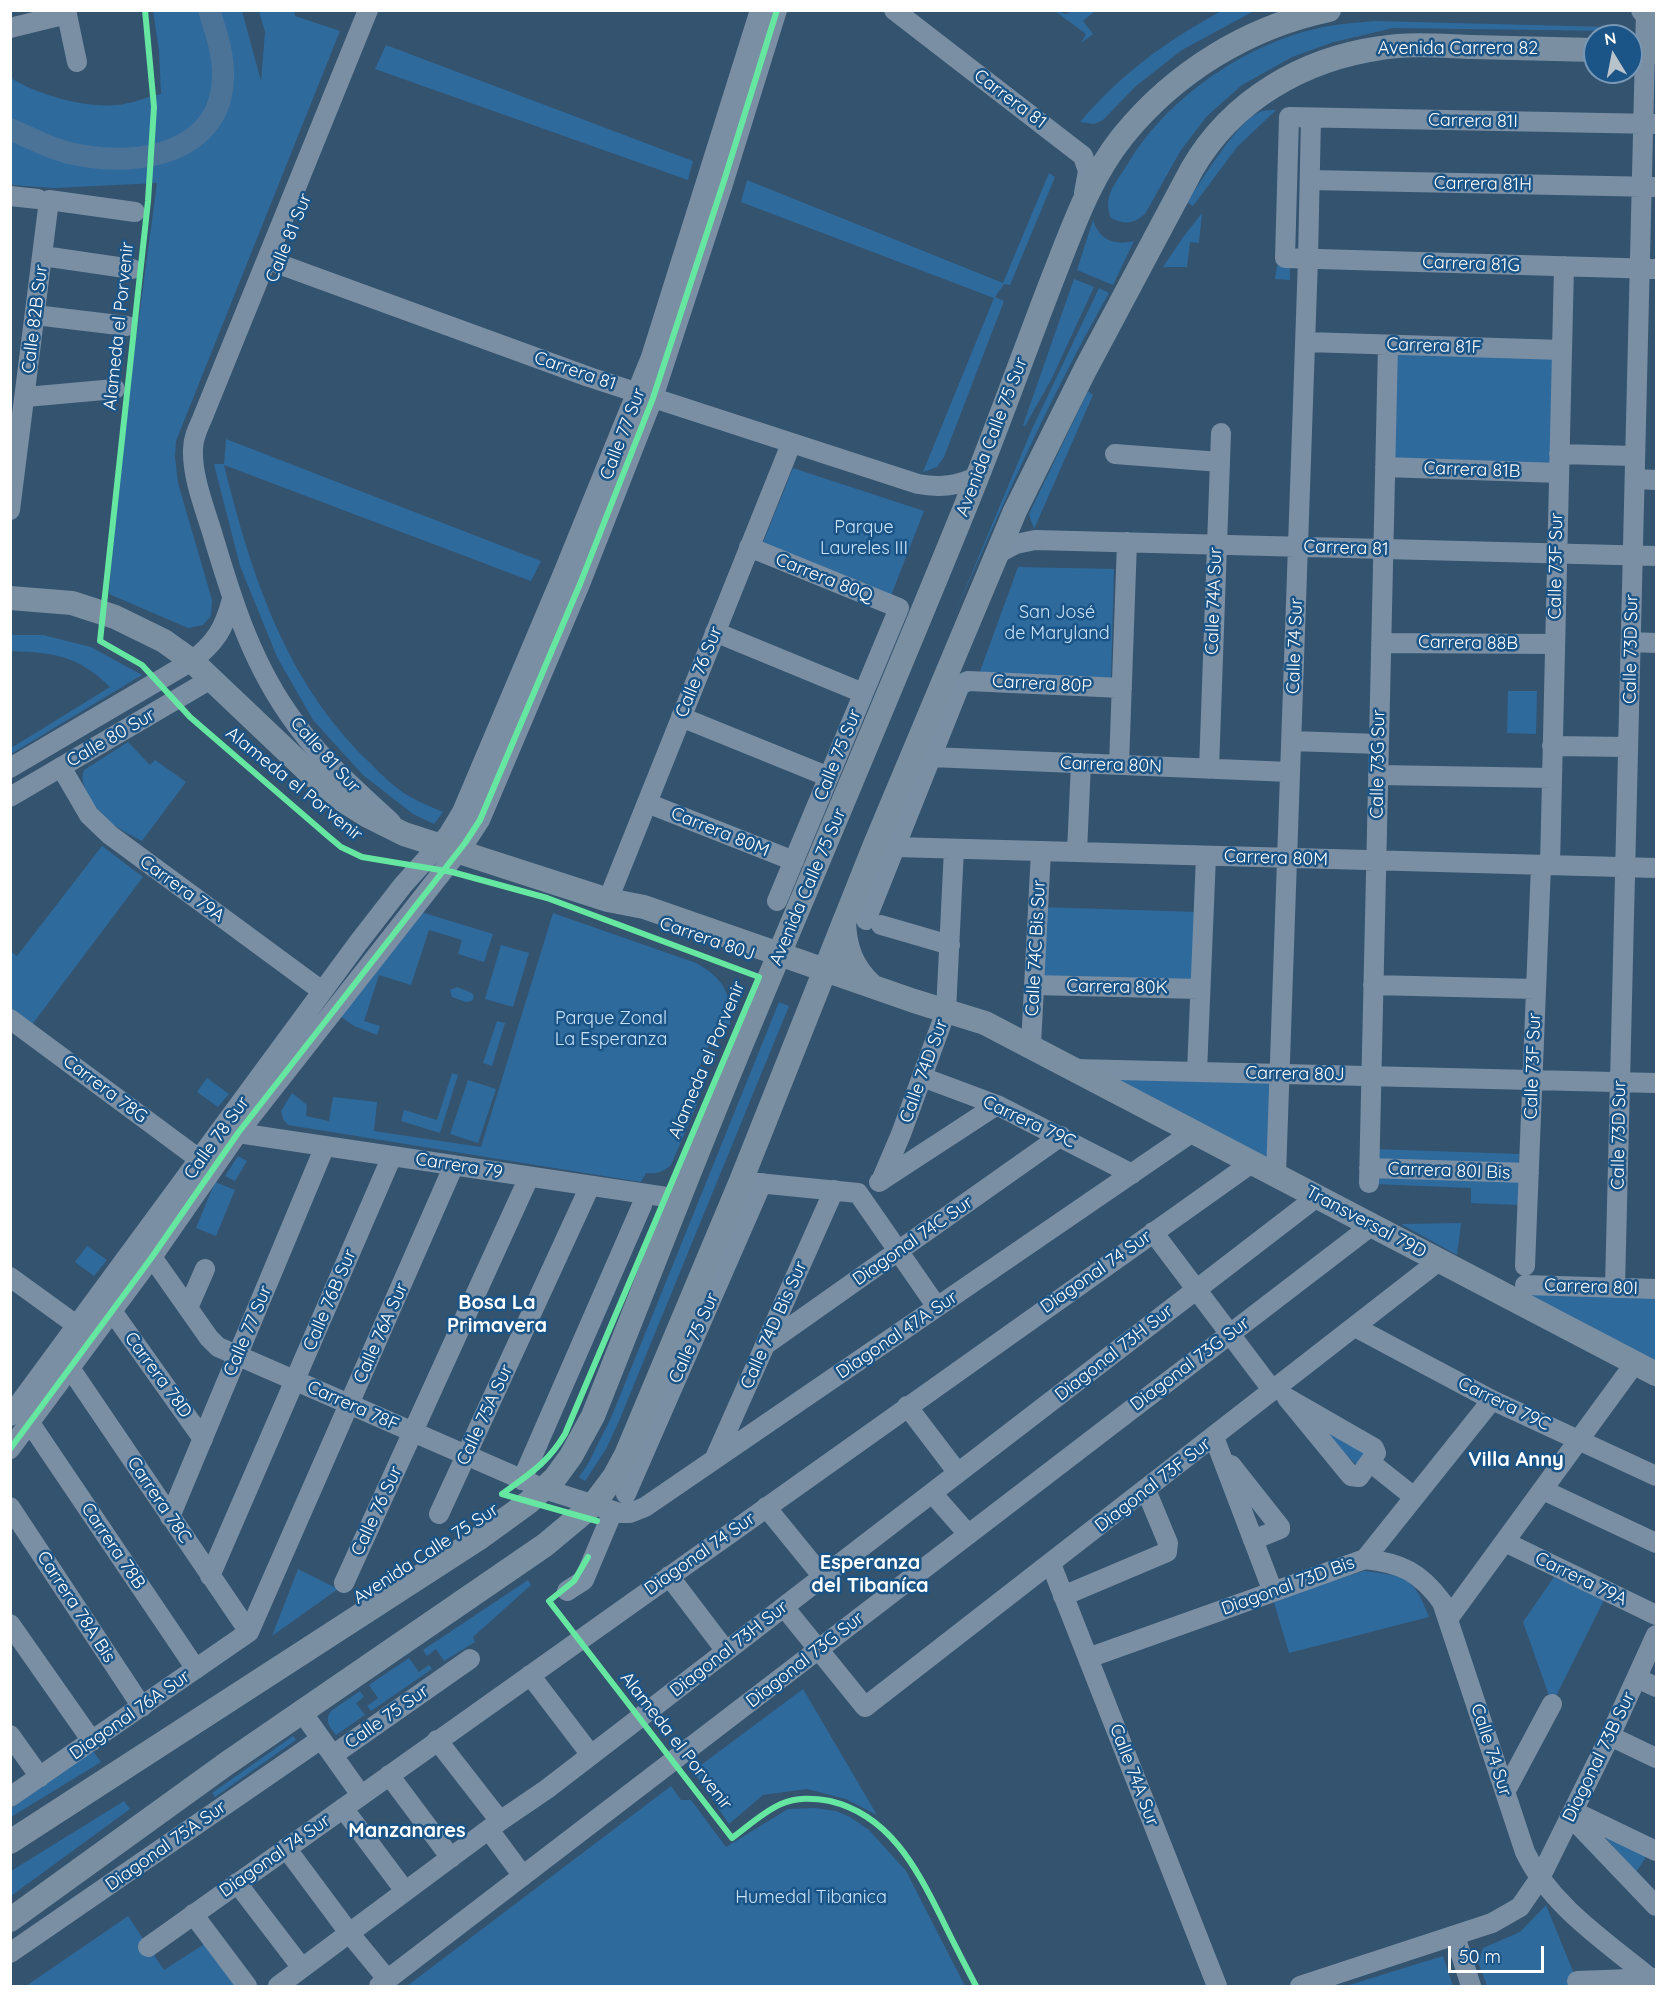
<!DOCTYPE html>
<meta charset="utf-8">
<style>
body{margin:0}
#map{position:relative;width:1667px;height:1997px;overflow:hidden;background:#34536e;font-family:Quicksand,sans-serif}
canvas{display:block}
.frame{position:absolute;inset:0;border:12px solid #fff;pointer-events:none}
.north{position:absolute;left:1583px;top:24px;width:60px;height:60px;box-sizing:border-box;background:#1b5486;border:2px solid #7698b6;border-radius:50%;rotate:350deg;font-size:16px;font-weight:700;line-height:24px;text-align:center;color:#fff}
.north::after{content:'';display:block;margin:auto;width:21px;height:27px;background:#b8c3cc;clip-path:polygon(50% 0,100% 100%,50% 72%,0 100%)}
.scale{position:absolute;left:1448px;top:1946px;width:96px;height:27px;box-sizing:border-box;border:3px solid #fff;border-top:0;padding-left:8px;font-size:18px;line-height:21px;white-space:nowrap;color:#fff;-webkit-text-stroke:4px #1b5486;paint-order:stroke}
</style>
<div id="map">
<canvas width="1667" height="1997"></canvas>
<div class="frame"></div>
<div class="north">N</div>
<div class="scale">50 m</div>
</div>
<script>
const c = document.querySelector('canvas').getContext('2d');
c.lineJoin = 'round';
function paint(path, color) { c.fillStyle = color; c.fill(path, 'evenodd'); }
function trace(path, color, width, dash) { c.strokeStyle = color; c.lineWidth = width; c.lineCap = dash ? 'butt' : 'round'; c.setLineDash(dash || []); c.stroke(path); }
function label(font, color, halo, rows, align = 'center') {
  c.font = font + ' Quicksand,sans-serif'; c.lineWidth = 5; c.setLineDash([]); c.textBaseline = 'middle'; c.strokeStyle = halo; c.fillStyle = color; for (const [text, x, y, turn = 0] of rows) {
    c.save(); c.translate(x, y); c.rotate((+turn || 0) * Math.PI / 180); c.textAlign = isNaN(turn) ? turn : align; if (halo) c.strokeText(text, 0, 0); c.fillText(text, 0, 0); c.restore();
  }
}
paint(new Path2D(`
 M153 11H242L261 81 265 32 259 11H294L295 16 340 31 176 441 175 457 178 483 212 600 211 616 203 625 188 628 109 594 118 474 157 183 54 188 11 185V78C40 96 90 110 124 104 137 102 148 96 161 94L159 50Z
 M1055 11 1066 14 1073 11H1095L1083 21 1093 34 1081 43 1086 34Z
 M1221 11H1254L1182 50 1136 86 1103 120 1094 124 1080 122C1123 72 1164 43 1221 11Z
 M1374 21 1611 27V31L1393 28 1334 42 1292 57 1242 85 1207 116 1181 150 1145 214C1133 224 1125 225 1111 218 1102 196 1116 183 1127 165 1165 100 1242 46 1315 29 1334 24 1354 23 1374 21Z
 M386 45 693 161 688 180 375 69Z
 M1276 110 1237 147 1193 206 1187 202C1202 181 1238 119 1262 111 1266 110 1272 110 1276 110Z
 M1049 173 1055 177 1010 285 1004 284 995 297 1004 301 944 457 937 467 923 472 994 298 741 202 747 180 1003 283Z
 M1202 213 1199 243 1190 242 1187 267H1163L1184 236Z
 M1093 220C1099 240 1114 246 1134 241L1113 285 1077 270Z
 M1290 265V280L1275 279 1277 266Z
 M1074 279 1094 287 1051 380 1025 426 1023 425Z
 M1099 288 1109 293C1048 400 999 513 950 625L1032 429Z
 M1393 351 1554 357 1550 465 1389 460Z
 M1088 391 1093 395 1034 529 1029 514Z
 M226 439 541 561 531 581 224 465C251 574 285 681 368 761 380 773 394 788 409 796 420 803 432 807 443 812L434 824 413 814 363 775 313 720 277 657 240 566 214 464H224Z
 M793 468 924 511 890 598 762 545Z
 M1018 567 1114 569 1111 680 978 677Z
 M11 635H43L91 647 142 675 11 754V748L110 687C77 655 55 653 11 651Z
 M1508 691H1537L1536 734 1507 733Z
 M128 742 150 765 155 760 186 782 142 841C131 835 118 829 108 820 97 810 77 785 84 770Z
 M102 846 143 877 31 1026 11 1011V952L17 956Z
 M1039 907 1199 912 1196 986 1038 980Z
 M421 912 493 934 484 962 458 954 462 940 429 930 411 985 379 975 364 1021 380 1026 377 1035 354 1026 340 1016Z
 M553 913 696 963C723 978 732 993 730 1025L719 1021 686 1099 697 1104 671 1165C663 1172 657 1174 646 1173L641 1182 288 1125 283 1119 281 1111 292 1093 307 1105 306 1116 329 1121 333 1097 377 1102 374 1131 481 1147Z
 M501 945 529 953 513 1007 485 999Z
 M457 987 472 993 474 996 472 1001 466 1002 452 997 450 990Z
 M779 1002 789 1006 619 1421 606 1449 585 1481 579 1477 588 1464 611 1418Z
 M497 1021 505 1023 492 1066 483 1063Z
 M452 1073 458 1075 440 1133 401 1121 404 1110 437 1120Z
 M1106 1077 1276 1080 1272 1161Z
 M207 1078 229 1094 218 1107 197 1092Z
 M468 1080 496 1089 478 1143 450 1134Z
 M1375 1149 1519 1154 1518 1205 1471 1203V1188L1374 1184Z
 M238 1156 247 1161 235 1181 225 1176Z
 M215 1182 235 1190 216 1236 196 1228Z
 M1461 1223 1457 1255 1401 1224Z
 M87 1246 107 1260 94 1276 75 1262Z
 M1516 1291 1656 1297V1364Z
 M1315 1421 1371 1452 1359 1468Z
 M298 1569 338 1589 272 1636Z
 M1364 1571C1406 1576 1414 1577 1429 1617L1289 1653 1273 1599Z
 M1554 1577 1604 1600 1552 1704 1523 1622Z
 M528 1580 531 1585 473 1637 475 1642 444 1661 436 1649 427 1656 423 1650Z
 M409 1658 419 1672 429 1665 432 1669 371 1711 367 1706 378 1698 369 1685Z
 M803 1689 877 1815 846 1799 807 1789 763 1795 729 1824 693 1771Z
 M360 1691 364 1697 356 1703 365 1715 336 1735C330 1727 324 1721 331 1711Z
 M293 1736 296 1740 215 1797 212 1793Z
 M93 1751 101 1762 11 1817V1808Z
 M671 1786 681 1800H691L726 1847 788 1809 815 1808 836 1811 850 1817 869 1830 906 1871 965 1986H407Z
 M124 1801 130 1809 11 1896V1871Z
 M1603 1835 1648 1854 1636 1872Z
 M1546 1905 1579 1986H1487L1478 1962 1483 1948 1520 1932Z
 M128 1916 164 1970 206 1943 238 1986H26Z
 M1443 1956 1453 1986H1346Z`), '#2f6a9d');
trace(new Path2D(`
 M10 129C33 139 55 151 79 155 139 167 221 153 223 78 224 55 216 32 209 10`), '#4b7397', 22);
trace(new Path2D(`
 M66 10 77 62
 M368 10 202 419C198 428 193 438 193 449 192 475 203 504 211 529 230 593 249 657 288 713 316 755 354 788 391 822
 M894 10 1083 156 1088 171 1084 193
 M10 28 67 14
 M1656 124 1289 117 1285 258 1656 269
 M1310 180 1656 187
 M10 196 38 199
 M43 256 132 269
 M279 264 589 377 918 484C940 488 958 486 978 476
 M35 315 127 326
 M1306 342 1562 350
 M26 397 115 389
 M1115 454 1220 462
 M1559 454 1635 456
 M1385 467 1559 473
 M1635 479 1656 480
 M10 510 49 200 135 212
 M749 547 899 608 777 901
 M997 554 1016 544 1035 540 1656 556
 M715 632 863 693
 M1631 642 1656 643
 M1381 643 1555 644
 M681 717 829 777
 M1292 741 1379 744
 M1552 746 1628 747
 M931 757 1290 772
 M1119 765 1127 542
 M61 767 89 815 110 835 322 991
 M10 768 192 661C216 642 224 629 232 599
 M1209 769 1221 433
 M1378 775 1552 778
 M10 797 211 679
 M647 803 794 861
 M895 847 1656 868
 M1077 852 1081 763
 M1550 865 1564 266
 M608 900 791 444
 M866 920 960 685 968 681 1122 688
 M881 925 950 945
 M1034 985 1200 989
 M1373 985 1536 989
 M10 1019 199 1159
 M1031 1045 1041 851
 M1075 1069 1656 1083
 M1197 1072 1206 856
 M922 1077 997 1105 1132 1174
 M238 1133 680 1199
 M1369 1168 1529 1173
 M1276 1175 1308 259 1311 118
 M881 1181 901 1134 946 1011 954 849
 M748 1182 858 1193 937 1307
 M879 1182 997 1105
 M1369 1183 1388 345
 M1153 1232 1273 1391
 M152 1257 209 1338 218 1347 544 1489 620 1513H630L645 1507 1194 1131
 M1525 1266 1541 865
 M10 1277 86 1332
 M1525 1285 1656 1289
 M1615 1288 1646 10
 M188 1308 205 1269
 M112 1311 203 1439
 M1355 1327 1492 1400 1656 1476
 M765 1345 1061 1136
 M70 1368 249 1632
 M1287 1398 1374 1448 1376 1453 1359 1477 1351 1476Z
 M907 1406 958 1473
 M10 1416 358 943 403 885 448 835 462 812 562 576 651 357 760 10
 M30 1423 196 1669
 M1214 1437 1273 1592
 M10 1449 152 1257 238 1133 465 843 480 820 580 584 653 398 723 184 777 10
 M714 1460 834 1190
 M1370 1462 1414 1497
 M1231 1465 1280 1527V1529L1253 1540
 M522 1480 642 1205
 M1543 1490 1656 1543
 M932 1493 968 1534
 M626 1494 762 1183
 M10 1507 142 1707
 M766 1507 823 1577
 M439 1514 590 1186
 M170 1517 325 1146
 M1505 1542 1656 1615
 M1365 1559C1401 1563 1420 1572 1442 1602L1525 1852C1551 1906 1605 1941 1650 1978
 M1051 1564 1217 1986
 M210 1576 392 1156
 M669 1576 726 1651
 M344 1583 529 1177
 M567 1591 584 1580 613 1511
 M1063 1596 1167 1552 1168 1543 1146 1490
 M784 1607 865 1707 1440 1260
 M1448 1619 1635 1363
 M10 1624 92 1741
 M249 1632 454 1165
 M1088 1658 1365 1559 1492 1400
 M530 1675 591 1755
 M1637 1678 1656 1687
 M302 1712 361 1795
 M10 1735 40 1777
 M1610 1736 1656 1758
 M437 1740 500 1821
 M333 1755 470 1659
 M389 1775 451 1858
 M1505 1792 1552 1704
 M10 1797 249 1632
 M343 1808 405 1891
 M1573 1811 1656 1851
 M1570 1816 1656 1906
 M489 1830 523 1876
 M286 1848 350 1934 388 1980
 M237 1883 302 1968
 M193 1914 247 1986
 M1455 1936 1471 1986
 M148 1947 1253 1162
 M10 1953 321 1739
 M1577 1981 1656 1978
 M278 1986 500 1821 547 1789 1318 1196
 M379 1986 1230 1334 1367 1229 1374 1226
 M1300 1986 1492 1923 1520 1907 1540 1878 1610 1736 1656 1635`), '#7a8fa4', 20);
trace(new Path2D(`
 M1643 10 1656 11
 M1631 51 1656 52
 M10 598 72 603 115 617 164 641 192 661 311 774 344 801 368 816 404 834 608 900 644 907 914 1001 985 1023 1656 1374
 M844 922C845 948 852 967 871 985
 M10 1842 478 1539 529 1502 555 1478 571 1456 593 1416C643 1291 691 1166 742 1043 817 863 893 685 966 505 997 429 1024 352 1054 275 1073 227 1090 177 1123 136 1175 72 1248 27 1329 10
 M10 1920 226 1764 545 1545 593 1505 614 1477 626 1455 741 1181 874 847 1015 511 1085 370 1192 169C1232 100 1303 59 1381 48 1411 43 1442 46 1472 47 1513 48 1554 49 1595 50`), '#7a8fa1', 24);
trace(new Path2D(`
 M145 10 154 107 148 201 100 641 142 665 190 717 329 837 341 847 362 857 452 872 547 898 759 977 565 1434C547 1464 529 1474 502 1494
 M10 1449 152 1257 238 1133 465 843 480 820 580 584 653 398 723 184 777 10
 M502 1494 597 1521
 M588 1557 574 1581 549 1601 732 1838C747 1827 763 1812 781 1804 797 1797 813 1798 830 1801 889 1815 916 1867 941 1917 952 1940 964 1963 976 1986`), '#66e7a1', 6);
label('18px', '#fff', '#1b5486', [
 ["Avenida Carrera 82",1458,49],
 ["Carrera 81",1010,99,37],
 ["Carrera 81I",1473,121,1],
 ["Carrera 81H",1483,184,1],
 ["Calle 81 Sur",289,238,-68],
 ["Carrera 81G",1471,264,2],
 ["Calle 82B Sur",35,319,-83],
 ["Alameda el Porvenir",119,326,-84],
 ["Carrera 81F",1434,346,2],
 ["Carrera 81",575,371,19],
 ["Calle 77 Sur",623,434,-69],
 ["Avenida Calle 75 Sur",992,437,-69],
 ["Carrera 81B",1472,470,2],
 ["Carrera 81",1346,548,2],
 ["Calle 73F Sur",1556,566,-89],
 ["Carrera 80Q",824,578,22],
 ["Calle 74A Sur",1214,601,-88],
 ["Carrera 88B",1468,643,1],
 ["Calle 74 Sur",1295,646,-88],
 ["Calle 73D Sur",1631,649,-89],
 ["Calle 76 Sur",699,672,-68],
 ["Carrera 80P",1042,684,3],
 ["Calle 80 Sur",111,738,-30],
 ["Calle 81 Sur",325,755,48],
 ["Calle 75 Sur",838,755,-68],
 ["Calle 73G Sur",1378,764,-89],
 ["Carrera 80N",1111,765,2],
 ["Alameda el Porvenir",294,784,39],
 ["Carrera 80M",720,832,22],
 ["Carrera 80M",1276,858,2],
 ["Avenida Calle 75 Sur",808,887,-67],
 ["Carrera 79A",182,889,36],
 ["Carrera 80J",707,939,19],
 ["Calle 74C Bis Sur",1036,948,-87],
 ["Carrera 80K",1117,987,1],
 ["Alameda el Porvenir",707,1060,-67],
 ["Calle 73F Sur",1533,1066,-88],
 ["Calle 74D Sur",924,1071,-70],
 ["Carrera 80J",1295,1074,1],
 ["Carrera 78G",105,1089,37],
 ["Carrera 79C",1029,1122,25],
 ["Calle 73D Sur",1619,1135,-89],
 ["Calle 78 Sur",217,1138,-54],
 ["Carrera 79",459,1166,9],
 ["Carrera 80I Bis",1449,1171,2],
 ["Transversal 79D",1366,1222,28],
 ["Diagonal 74C Sur",913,1241,-35],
 ["Diagonal 74 Sur",1096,1272,-35],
 ["Carrera 80I",1591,1287,2],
 ["Calle 76B Sur",330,1300,-67],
 ["Calle 74D Bis Sur",774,1325,-66],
 ["Calle 77 Sur",248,1331,-67],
 ["Calle 76A Sur",381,1333,-66],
 ["Diagonal 47A Sur",897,1335,-34],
 ["Calle 75 Sur",694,1338,-66],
 ["Diagonal 73H Sur",1114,1353,-38],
 ["Diagonal 73G Sur",1190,1364,-37],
 ["Carrera 78D",158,1375,54],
 ["Carrera 79C",1504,1404,26],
 ["Carrera 78F",353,1406,24],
 ["Calle 75A Sur",485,1415,-65],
 ["Diagonal 73F Sur",1153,1485,-38],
 ["Carrera 78C",159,1500,56],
 ["Calle 76 Sur",377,1511,-65],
 ["Carrera 78B",113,1546,56],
 ["Avenida Calle 75 Sur",426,1554,-33],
 ["Diagonal 74 Sur",700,1554,-35],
 ["Carrera 79A",1581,1579,26],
 ["Diagonal 73D Bis",1288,1586,-20],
 ["Carrera 78A Bis",76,1607,57],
 ["Diagonal 73H Sur",729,1649,-38],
 ["Diagonal 73G Sur",805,1660,-38],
 ["Diagonal 76A Sur",130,1715,-35],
 ["Calle 75 Sur",387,1717,-35],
 ["Alameda el Porvenir",676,1741,52],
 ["Calle 74 Sur",1491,1750,72],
 ["Diagonal 73B Sur",1599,1757,-64],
 ["Calle 74A Sur",1134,1775,69],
 ["Diagonal 75A Sur",166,1846,-35],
 ["Diagonal 74 Sur",275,1856,-35]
]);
label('18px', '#c8e2f8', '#1b5486', [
 ["Parque",864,528],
 ["Laureles III",864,549],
 ["San José",1057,613],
 ["de Maryland",1057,634],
 ["Parque Zonal",611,1019],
 ["La Esperanza",611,1040],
 ["Humedal Tibanica",811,1898]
]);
label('bold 20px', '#fff', '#1b5486', [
 ["Bosa La",497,1303],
 ["Primavera",497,1326],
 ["Villa Anny",1516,1460],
 ["Esperanza",870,1563],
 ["del Tibaníca",870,1586],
 ["Manzanares",407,1831]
]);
</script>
